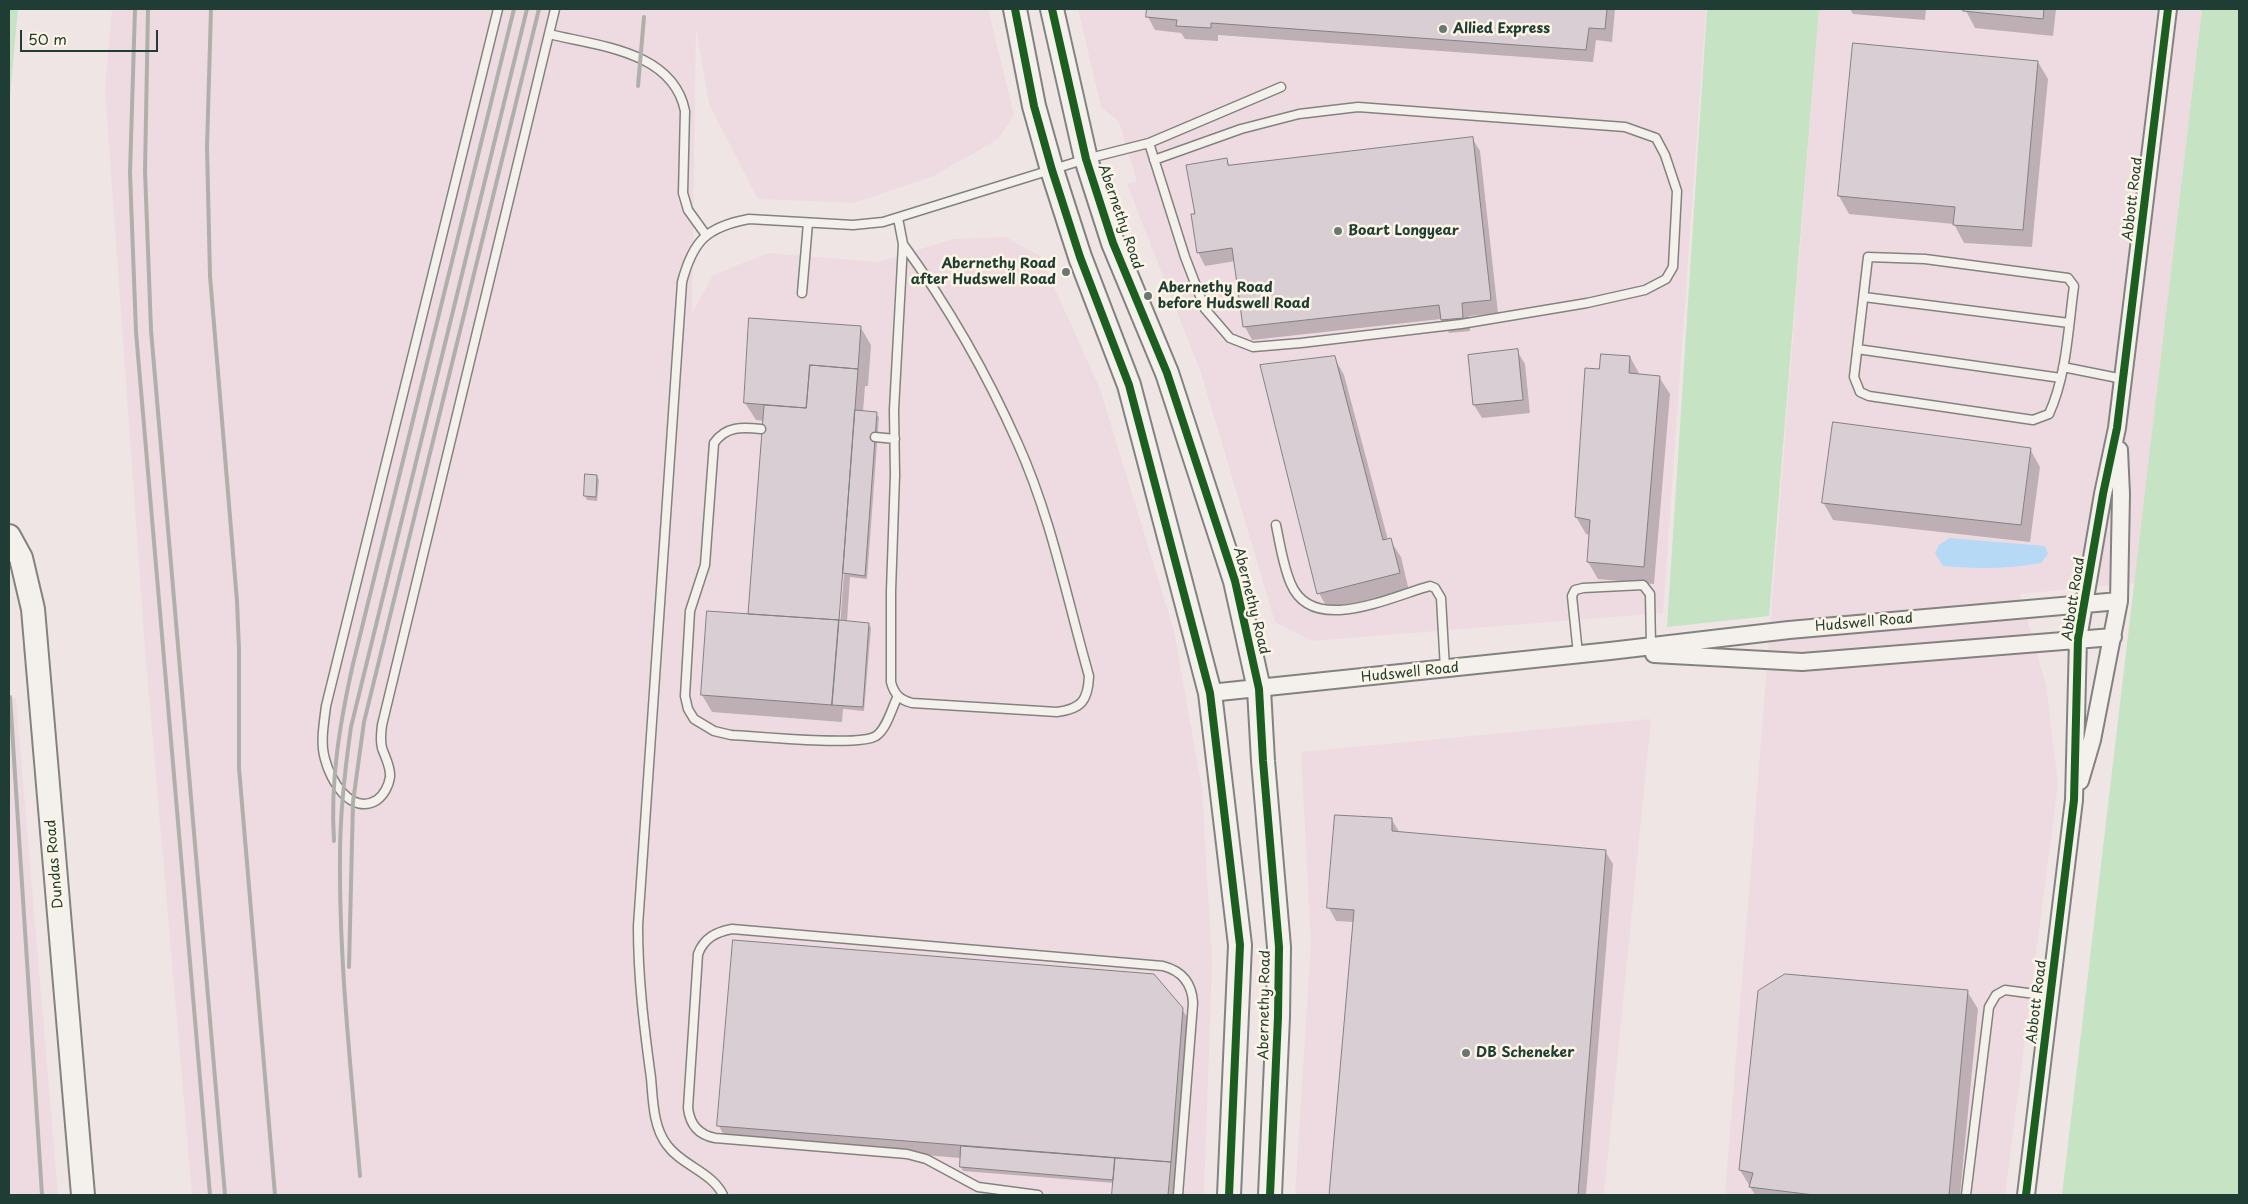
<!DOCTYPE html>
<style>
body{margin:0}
#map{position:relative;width:2248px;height:1204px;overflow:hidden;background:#efe5e5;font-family:"Playpen Sans",sans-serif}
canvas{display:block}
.frame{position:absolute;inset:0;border:10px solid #1f3d34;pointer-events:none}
.scale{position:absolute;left:20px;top:30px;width:138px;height:22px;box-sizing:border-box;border:2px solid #1f3d34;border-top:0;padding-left:6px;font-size:15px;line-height:18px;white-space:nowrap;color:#1f3d34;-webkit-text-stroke:4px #fcf5e5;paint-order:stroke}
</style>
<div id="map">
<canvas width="2248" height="1204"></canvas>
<div class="frame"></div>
<div class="scale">50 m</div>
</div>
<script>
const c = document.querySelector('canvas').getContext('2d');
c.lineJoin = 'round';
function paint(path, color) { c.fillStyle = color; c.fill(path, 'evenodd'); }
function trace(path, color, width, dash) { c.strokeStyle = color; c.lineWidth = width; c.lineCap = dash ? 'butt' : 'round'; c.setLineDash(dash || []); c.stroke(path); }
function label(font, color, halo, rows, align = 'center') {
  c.font = font + ' "Playpen Sans",sans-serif'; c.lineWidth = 5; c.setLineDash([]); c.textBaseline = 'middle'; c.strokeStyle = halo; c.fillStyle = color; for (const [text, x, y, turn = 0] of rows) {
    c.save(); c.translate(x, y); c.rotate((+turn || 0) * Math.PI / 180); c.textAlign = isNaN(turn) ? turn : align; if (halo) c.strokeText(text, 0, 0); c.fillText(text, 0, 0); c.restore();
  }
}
paint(new Path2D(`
 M112 9H988L1014 115 998 139 934 176 854 203 758 199 709 104 696 28 692 313 713 275 768 253 878 262 953 239 1006 237 1040 256 1100 389 1174 631 1202 789 1212 962 1204 1195H192L145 649 105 89Z
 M1078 9H1706L1663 613 1311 641 1275 622 1201 373 1127 184 1137 181 1119 122 1101 107Z
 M1819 9H2202L2135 583 2020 594 2046 685 2058 784 2005 1195H1725Z
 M9 698H16L58 1195H9Z
 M1651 719 1604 1195H1295L1311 943 1301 752Z`), '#eedbe1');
paint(new Path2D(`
 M9 9H18L9 106Z
 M1707 9H1819L1769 616 1667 627Z
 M2202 9H2239V1195H2062Z`), '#c6e3c4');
paint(new Path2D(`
 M1950 538 2045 546 2048 554 2041 563C2008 569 1977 569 1943 566L1935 553 1939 545Z`), '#b6d9f6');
paint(new Path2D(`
 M1148 9H1615L1612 42 1596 40 1593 62 1218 35V41L1185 39 1181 33 1155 30 1148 17Z
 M1850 9H1926L1925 20 1853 14Z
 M1965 9H2056L2053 36 1975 28Z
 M2038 62 2048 79 2032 247 1964 243 1954 224 1849 214 1839 196Z
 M1472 138 1480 151 1498 313 1469 316 1470 331 1449 333 1441 319 1252 340 1245 327 1236 261 1205 266 1198 252 1196 215 1227 160 1230 166Z
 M861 328 871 345 868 386H865L863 412 876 414 879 417 867 579 850 577 847 622 869 624 871 628 864 711 843 709 842 722 712 712 702 695 750 615 764 421 756 420 745 403ZM842 570 844 573 840 626H837Z
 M1517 351 1525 364 1530 413 1482 418 1474 405Z
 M1334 357 1344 375 1388 540H1390L1401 557 1409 591 1329 611 1319 593Z
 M1630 357 1640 375 1659 377 1670 394 1654 584 1598 579 1588 562 1590 535 1586 534 1576 517 1601 371Z
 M2030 449 2040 467 2030 542 1833 520 1823 502Z
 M597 476 599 480 597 501 587 500 585 496Z
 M1392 820 1400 833 1605 851 1613 864 1586 1195H1331L1354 922 1336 921 1329 908Z
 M1967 991 1978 1009 1960 1195H1755L1740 1170Z
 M1182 1009 1190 1022 1176 1195H1113L1114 1183 963 1171 961 1167V1158L726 1139 719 1126Z`), '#0003');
const building = new Path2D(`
 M1147 9H1607L1605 29 1589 28 1586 50 1211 23V28L1176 26 1177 20 1146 17Z
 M1964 9H2044L2043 19 1963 11Z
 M1853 43 2038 61 2023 230 1953 225 1955 207 1838 196Z
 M1473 137 1491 300 1462 303 1463 318 1441 320 1439 305 1243 327 1232 248 1197 253 1191 214H1195L1186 165 1227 158 1228 165Z
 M749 318 861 326 858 369 810 365 806 408 744 403Z
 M1518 349 1523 400 1473 405 1468 355Z
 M1601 354 1630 356 1629 373 1660 376 1644 567 1587 562 1590 520 1575 517 1585 368 1599 369Z
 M1335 356 1383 540 1391 538 1400 573 1317 594 1260 365Z
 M810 365 858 369 839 620 748 614 764 405 806 408Z
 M855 410 877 412 865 576 843 573Z
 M1833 422 2031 448 2021 525 1822 503Z
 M585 474 597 475 596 497 584 496Z
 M707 611 839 620 832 705 701 695Z
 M839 620 869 623 863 707 832 705Z
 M1335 815 1392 818V831L1606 850 1578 1195H1329L1354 910 1327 908Z
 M733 940 1154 974 1183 1008 1171 1162 717 1126Z
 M1785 974 1968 990 1949 1195H1814L1749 1187 1753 1173 1739 1170 1758 991Z
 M961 1146 1115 1158 1113 1180 960 1167Z
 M1115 1158 1171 1162 1168 1195H1112Z`);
paint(building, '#daced5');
trace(building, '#828381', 1);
const lane = new Path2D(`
 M498 9 326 706C324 723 320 743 325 759 330 780 351 816 377 800 384 795 389 785 390 777 391 767 385 757 382 748 380 740 381 733 382 725L555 9
 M549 34C598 46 673 51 685 111L683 193 688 210 706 235
 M1149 143 1185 257 1205 309 1230 338 1253 347 1301 343 1461 324 1587 303 1645 290 1666 279 1673 267 1677 191 1665 155 1656 138 1625 127 1358 107 1299 114 1241 129 1154 160
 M898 218 903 244 894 410 895 475 891 591V682C894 694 900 700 912 703L1057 712C1081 709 1088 701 1089 676 1067 599 1051 517 1018 444 987 374 948 306 903 244
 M1868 257 1925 259 2068 278 2074 286C2068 329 2067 374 2049 414L2033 420 1869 396 1860 392 1854 377Z
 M802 293 808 223
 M1864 297 2069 323
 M1857 349 2061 378
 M2063 367 2123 379
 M761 429C742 427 726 426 714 443L705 565 690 611 685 696 688 709 694 719 714 731 731 735C757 736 860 747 876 736 887 729 892 707 898 696
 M875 437 895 439
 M1276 525C1280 544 1283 566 1291 584 1313 636 1392 596 1430 586L1435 588 1441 598 1445 669
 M1578 654 1572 596 1575 590 1583 588 1643 585 1650 594 1651 646
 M723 1195C712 1172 681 1165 667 1145 653 1127 653 1100 651 1078 644 1027 638 978 638 926L682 282C693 241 706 227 749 219L853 225 883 222 1086 159 1149 143 1281 87
 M1038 1195 978 1187 926 1159 907 1154 715 1138C699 1135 690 1125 688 1108L698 954C704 938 716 932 732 929L1163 966C1182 971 1192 983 1193 1003L1178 1195
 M1966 1195 1989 1007 1996 995 2005 990 2050 996`);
const street = new Path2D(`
 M1654 654 1802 662 2113 637
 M1210 693 1610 651 1789 630 2119 601
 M2080 781 2092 740 2119 601 2121 494 2119 450
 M2026 1195 2074 800 2078 639 2103 494 2117 428 2168 9`);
const secondary = new Path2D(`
 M1015 9 1034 106 1052 170 1080 257 1129 385 1210 693 1240 945 1229 1195
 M1052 9 1086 159 1113 243 1167 373 1235 581 1259 689 1263 761 1279 947 1278 1017 1270 1195
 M9 536 21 558 33 609 83 1195`);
trace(lane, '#828381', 11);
trace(street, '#828381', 20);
trace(secondary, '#828381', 26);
trace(lane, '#f4f0eb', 8);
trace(street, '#f4f0eb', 16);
trace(secondary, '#f4f0eb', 22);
trace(new Path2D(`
 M135 9 130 173 136 332 210 1195
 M148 9 145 171 151 330 225 1195
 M211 9 207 147 210 276 237 601 239 650V768L275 1195
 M638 86 644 17
 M10 697 42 1195
 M334 841C330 781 340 722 353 664L514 9
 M349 967 353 802 364 722 539 9
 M360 1176C351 1069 339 962 340 855 340 812 345 769 351 727L527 9`), '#afb0ac', 4);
trace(new Path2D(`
 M1015 9 1034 106 1052 170 1080 257 1129 385 1210 693 1240 945 1229 1195
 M1052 9 1086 159 1113 243 1167 373 1235 581 1259 689 1263 761 1279 947 1278 1017 1270 1195
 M2026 1195 2074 800 2078 639 2103 494 2117 428 2168 9`), '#1b5e20', 8);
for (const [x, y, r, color] of [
 [1443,29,5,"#687872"],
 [1338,231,5,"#687872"],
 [1066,272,5,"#687872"],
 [1148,296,5,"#687872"],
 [1466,1053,5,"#687872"]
]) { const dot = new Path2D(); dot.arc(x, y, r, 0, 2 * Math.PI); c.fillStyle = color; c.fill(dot); trace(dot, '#fcf5e5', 2); }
label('bold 14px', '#1f3d34', '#fcf5e5', [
 ["Allied Express",1453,29],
 ["Boart Longyear",1348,231],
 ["Abernethy Road",1056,264,"right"],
 ["after Hudswell Road",1056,280,"right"],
 ["Abernethy Road",1158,288],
 ["before Hudswell Road",1158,304],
 ["DB Scheneker",1476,1053]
], 'left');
label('14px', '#1f3d34', '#fcf5e5', [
 ["Abbott Road",2133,199,-83],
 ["Abernethy Road",1120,217,71],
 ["Abbott Road",2074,599,-81],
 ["Abernethy Road",1251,601,76],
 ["Hudswell Road",1864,623,-5],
 ["Hudswell Road",1410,673,-6],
 ["Dundas Road",55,864,-95],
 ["Abbott Road",2037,1002,-83],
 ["Abernethy Road",1265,1005,-89]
]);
</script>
